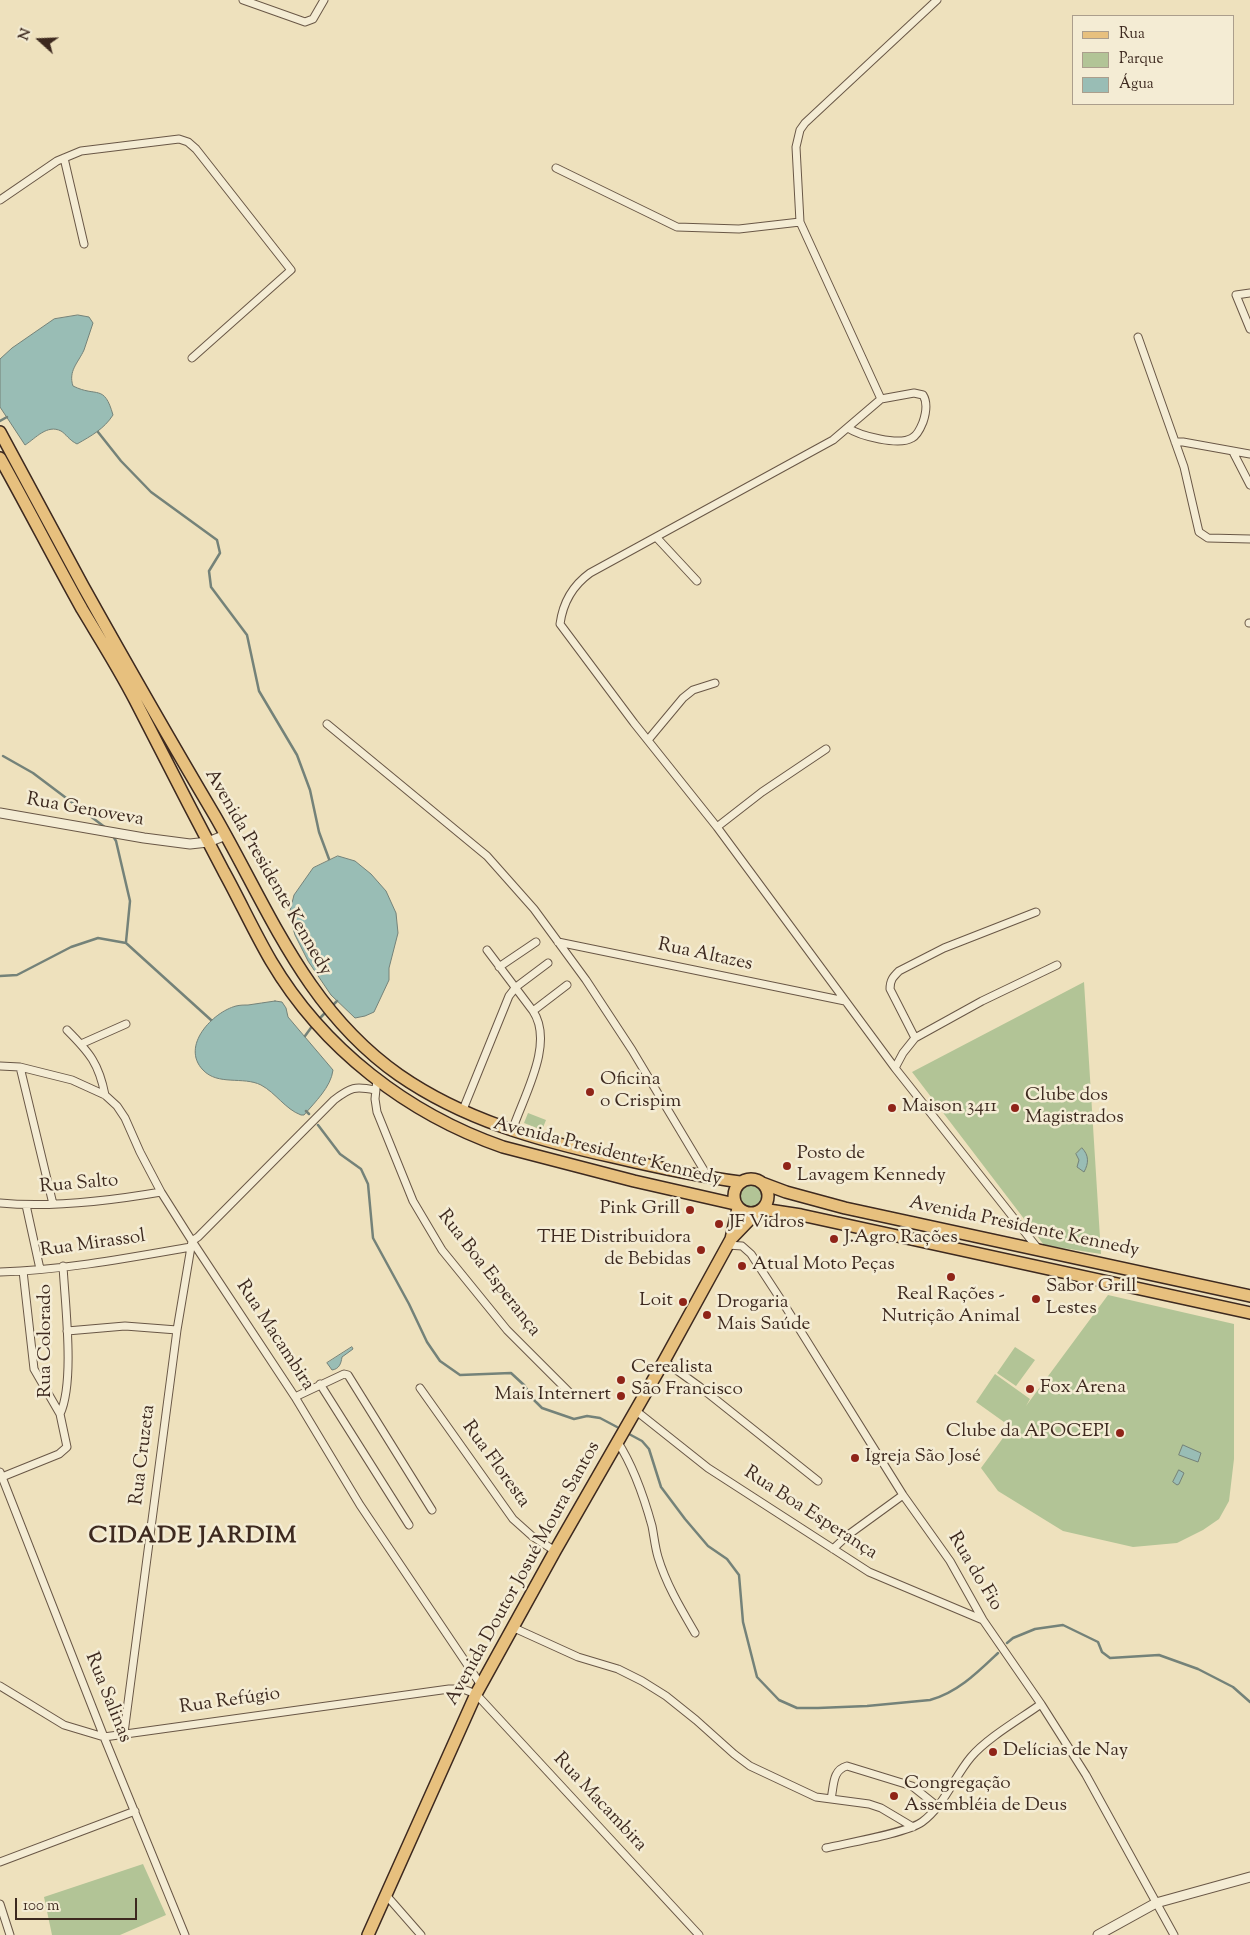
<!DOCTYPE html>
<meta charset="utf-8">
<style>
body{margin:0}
#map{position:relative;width:1250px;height:1935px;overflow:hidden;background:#eee1bd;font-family:"Sorts Mill Goudy",serif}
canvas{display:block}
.legend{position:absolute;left:1072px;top:15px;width:162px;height:90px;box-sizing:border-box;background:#f4ecd4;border:1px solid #ab9e8c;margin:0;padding:6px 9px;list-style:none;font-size:15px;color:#3d291f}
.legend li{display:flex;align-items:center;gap:10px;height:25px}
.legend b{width:25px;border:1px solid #ab9e8c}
.north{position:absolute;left:15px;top:15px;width:50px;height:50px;-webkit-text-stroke:4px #f4ecd4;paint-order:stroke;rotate:290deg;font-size:14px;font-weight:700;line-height:20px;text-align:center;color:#3d291f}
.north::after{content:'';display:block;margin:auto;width:18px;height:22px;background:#3d291f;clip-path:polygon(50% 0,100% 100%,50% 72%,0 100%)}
.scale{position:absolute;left:15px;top:1898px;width:122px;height:22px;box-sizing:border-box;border:2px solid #3d291f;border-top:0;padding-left:6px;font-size:15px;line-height:18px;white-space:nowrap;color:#3d291f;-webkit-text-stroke:4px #f4ecd4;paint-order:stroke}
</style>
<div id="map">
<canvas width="1250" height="1935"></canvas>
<ul class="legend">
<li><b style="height:6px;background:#e7c07e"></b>Rua</li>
<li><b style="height:14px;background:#b2c496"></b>Parque</li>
<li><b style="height:14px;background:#99bdb5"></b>Água</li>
</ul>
<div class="north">N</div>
<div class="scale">100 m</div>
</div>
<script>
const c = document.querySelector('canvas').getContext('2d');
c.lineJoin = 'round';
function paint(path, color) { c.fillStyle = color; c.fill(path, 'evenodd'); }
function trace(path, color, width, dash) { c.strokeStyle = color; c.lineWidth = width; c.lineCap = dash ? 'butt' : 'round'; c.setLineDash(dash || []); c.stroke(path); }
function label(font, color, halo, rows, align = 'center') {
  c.font = font + ' "Sorts Mill Goudy",serif'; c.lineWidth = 5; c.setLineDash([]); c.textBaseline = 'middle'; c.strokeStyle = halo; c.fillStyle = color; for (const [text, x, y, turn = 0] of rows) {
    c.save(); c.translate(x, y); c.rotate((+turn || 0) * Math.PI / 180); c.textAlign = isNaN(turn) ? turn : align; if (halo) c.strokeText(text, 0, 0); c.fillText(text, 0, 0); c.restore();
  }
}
paint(new Path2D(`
 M1084 982 1101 1254 1044 1245 912 1072Z
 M528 1113 546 1120 542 1130 524 1123Z
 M738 1196a13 13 0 1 1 26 0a13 13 0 1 1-26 0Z
 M1108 1295 1234 1324V1459L1229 1501 1219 1519 1203 1530 1177 1543 1133 1547 1063 1531 998 1491 981 1468 1011 1427 976 1402 995 1374 1030 1399 1026 1406Z
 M1015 1347 1035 1360 1016 1386 997 1373Z
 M143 1864 166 1915 120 1935H52L44 1897Z`), '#b2c496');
const water = new Path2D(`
 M78 315 89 317 93 323C90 332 87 341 84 350 78 363 68 371 73 386 97 398 104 383 113 415 104 429 91 436 77 444 69 440 66 434 61 431 47 424 36 438 25 445L0 407V359L12 348 54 319Z
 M338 856 355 861 371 874 386 891 396 913 398 933 389 968V980L374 1012 365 1016 355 1018 331 995 308 961 295 935 289 915 294 895 313 868Z
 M275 1001 282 1002 286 1008 288 1017 333 1070C331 1087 315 1102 304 1115H301C285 1109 276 1093 261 1085 243 1076 218 1086 203 1070 180 1046 213 1012 236 1006 240 1005 244 1005 248 1005 257 1004 266 1002 275 1001Z
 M1082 1148C1089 1155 1089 1163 1084 1172L1077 1167 1079 1160 1076 1154Z
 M352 1347 353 1349 342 1357C341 1364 339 1369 332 1370L327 1363Z
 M1183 1445 1201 1453 1198 1462 1179 1455Z
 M1179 1470 1184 1473 1179 1484 1177 1485 1173 1482Z`);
paint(water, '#99bdb5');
trace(water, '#748279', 1);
trace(new Path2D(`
 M0 421 7 417
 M98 432 121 461 151 492 217 540 220 553 209 571 211 587 247 635 259 691 297 755 310 790 319 832 329 859
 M3 756 33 773 106 828
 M113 836 116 841 130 901 126 942
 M0 976 17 975 71 947 98 938 126 943 211 1020
 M332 1006 337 1001
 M320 1018 325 1013
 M305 1036 313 1025
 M306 1111 309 1114
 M318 1125 340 1154 361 1169 368 1184 373 1238 409 1304 427 1342 440 1361 460 1375 511 1373 524 1385 534 1400 542 1408 574 1419 587 1416 600 1418 617 1427
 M629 1434 642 1441 649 1449 661 1487 685 1519 708 1546 727 1559 739 1575 743 1622 757 1677 779 1700 797 1708H818L867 1706 930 1700C957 1693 978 1672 998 1653
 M1007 1643 1013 1638 1035 1629 1063 1625 1098 1642 1102 1652 1110 1658 1159 1655 1198 1669 1233 1687 1250 1702`), '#748279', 2.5);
const minor = new Path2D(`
 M243 0 305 22 313 19 324 0
 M937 0 805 123 800 130 796 147 800 222 881 399 833 440 590 573C572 586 563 602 560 624L634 723 717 827 895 1068 1039 1250
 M64 158 84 244
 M556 168 677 227 739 229 800 222
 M0 200 57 161 81 151 179 139 188 142 196 149 291 270 192 358
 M1250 293 1236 295 1250 329
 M1138 337 1184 467 1199 532 1208 538 1250 539
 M848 428C860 436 899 446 912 438 918 435 921 427 923 422 926 413 928 403 923 395L914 393 881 399
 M1175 442H1183L1250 454
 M1233 452 1250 485
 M657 538 697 581
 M1249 623H1250
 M327 724 487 856 534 909 586 980 632 1050 708 1177
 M648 740 683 698 693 690 715 683
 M717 827 762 792 826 749
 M558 942 845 1001
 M487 950 533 1011C555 1044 523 1097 512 1131
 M499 967 536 942
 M533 1011 567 985
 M67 1030C90 1053 99 1064 105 1095
 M915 1038 890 989C890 980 893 977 899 971L944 948 1036 912
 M81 1044 126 1024
 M0 1066 20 1067 72 1080 105 1095 117 1106 125 1118 140 1152 161 1192 192 1241 295 1397 360 1505 481 1685
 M20 1067 53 1204
 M895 1068 903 1053 915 1038 982 1001 1057 965
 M377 1079 375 1099 377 1112 413 1201 442 1250 507 1330 569 1392
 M462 1112 509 996 516 987 548 963
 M0 1203C53 1208 109 1201 161 1192
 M26 1205 40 1269
 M192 1241 198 1237 334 1100C351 1087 355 1086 375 1090
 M728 1245 742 1246 751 1254 785 1306 903 1495 950 1561 983 1620 1041 1704 1086 1775 1174 1935
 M0 1272C64 1270 128 1258 191 1247
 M67 1331 125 1326 177 1330
 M664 1361 700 1387 818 1481
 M320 1384 409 1525
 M420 1388 513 1519 532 1536 555 1551
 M295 1397 344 1374 348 1375 432 1510
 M635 1410 708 1468 869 1572 983 1620
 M60 1414C75 1382 65 1304 63 1266
 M617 1441C634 1467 644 1497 652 1526 654 1536 655 1547 658 1557 666 1584 681 1609 695 1633
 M0 1472 104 1737 185 1935
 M2 1477 59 1454 67 1447 60 1414 34 1369 23 1271
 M833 1549 848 1535 903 1495
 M512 1627 578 1657 618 1669 642 1681 666 1696 696 1720 734 1754 750 1766 816 1797 869 1804 881 1808 913 1827
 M0 1686 64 1725 104 1737 449 1689H463L476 1694 699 1935
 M124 1733 177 1330 192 1241
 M831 1799C834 1786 832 1770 847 1766L912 1786 937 1806
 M826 1848C847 1843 907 1833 922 1822 944 1806 954 1777 971 1757 987 1738 1020 1719 1041 1704
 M0 1862 135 1811
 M386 1895 421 1935
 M0 1904 10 1935`);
const tertiary = new Path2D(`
 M0 813 144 838 190 844 208 842 226 835
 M1098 1935 1156 1903 1250 1877`);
const primary = new Path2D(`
 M0 432C28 483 55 535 83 586 126 663 170 740 215 816 269 910 306 1010 399 1075 464 1120 537 1140 613 1157 655 1167 697 1176 740 1182
 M0 458C28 508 54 559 82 609 100 639 119 669 135 700 164 757 194 815 224 872 240 901 254 932 271 961 323 1049 408 1114 503 1147L634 1181 735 1204
 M734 1196a17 17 0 1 1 34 0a17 17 0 1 1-34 0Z
 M762 1183 786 1192 845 1208 1250 1296
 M762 1209 801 1215 1250 1313
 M732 1238 757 1212
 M368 1935 476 1694 555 1551 664 1361 731 1239 738 1208`);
trace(minor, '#695746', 9);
trace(tertiary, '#695746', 11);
trace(primary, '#3d291f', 14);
trace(minor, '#f4ecd4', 7);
trace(tertiary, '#f4ecd4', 9);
trace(primary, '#e7c07e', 11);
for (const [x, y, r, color] of [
 [590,1092,5,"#8f2418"],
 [892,1108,5,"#8f2418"],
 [1015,1108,5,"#8f2418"],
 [787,1166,5,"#8f2418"],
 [690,1210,5,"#8f2418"],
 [719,1224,5,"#8f2418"],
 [834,1239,5,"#8f2418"],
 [701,1250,5,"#8f2418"],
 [742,1266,5,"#8f2418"],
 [951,1277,5,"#8f2418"],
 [1036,1299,5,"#8f2418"],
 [683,1302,5,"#8f2418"],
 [707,1315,5,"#8f2418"],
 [621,1380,5,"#8f2418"],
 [1030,1389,5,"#8f2418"],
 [621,1396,5,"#8f2418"],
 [1120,1433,5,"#8f2418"],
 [855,1458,5,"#8f2418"],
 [993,1752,5,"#8f2418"],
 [894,1796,5,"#8f2418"]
]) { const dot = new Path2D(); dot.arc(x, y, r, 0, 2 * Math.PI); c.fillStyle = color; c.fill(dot); trace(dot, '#f4ecd4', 2); }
label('19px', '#3d291f', '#f4ecd4', [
 ["Rua Genoveva",85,811,10],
 ["Avenida Presidente Kennedy",267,873,60],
 ["Rua Altazes",705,956,12],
 ["Avenida Presidente Kennedy",607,1153,14],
 ["Rua Salto",79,1185,-5],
 ["Avenida Presidente Kennedy",1024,1228,12],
 ["Rua Mirassol",93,1245,-8],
 ["Rua Boa Esperança",488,1274,52],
 ["Rua Macambira",274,1336,57],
 ["Rua Colorado",47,1341,-90],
 ["Rua Cruzeta",144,1455,-83],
 ["Rua Floresta",495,1465,54],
 ["Rua Boa Esperança",810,1514,33],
 ["Rua do Fio",974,1572,59],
 ["Avenida Doutor Josué Moura Santos",524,1574,-61],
 ["Rua Salinas",107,1698,68],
 ["Rua Refúgio",230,1702,-8],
 ["Rua Macambira",599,1803,47]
]);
label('19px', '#3d291f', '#f4ecd4', [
 ["Oficina",600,1081],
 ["o Crispim",600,1103],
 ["Clube dos",1025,1097],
 ["Magistrados",1025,1119],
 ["Maison 3411",902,1108],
 ["Posto de",797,1155],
 ["Lavagem Kennedy",797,1177],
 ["Pink Grill",680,1210,"right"],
 ["JF Vidros",729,1224],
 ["THE Distribuidora",691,1239,"right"],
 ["de Bebidas",691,1261,"right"],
 ["J.Agro Rações",844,1239],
 ["Atual Moto Peças",752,1266],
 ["Sabor Grill",1046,1288],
 ["Lestes",1046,1310],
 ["Real Rações -",951,1296,"center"],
 ["Nutrição Animal",951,1318,"center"],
 ["Loit",673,1302,"right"],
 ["Drogaria",717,1304],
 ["Mais Saúde",717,1326],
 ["Cerealista",631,1369],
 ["São Francisco",631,1391],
 ["Fox Arena",1040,1389],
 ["Mais Internert",611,1396,"right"],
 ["Clube da APOCEPI",1110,1433,"right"],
 ["Igreja São José",865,1458],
 ["Delícias de Nay",1003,1752],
 ["Congregação",904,1785],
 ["Assembléia de Deus",904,1807]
], 'left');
c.letterSpacing = '1px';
label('bold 24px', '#3d291f', '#f4ecd4', [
 ["CIDADE JARDIM",193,1538]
]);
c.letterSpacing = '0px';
</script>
